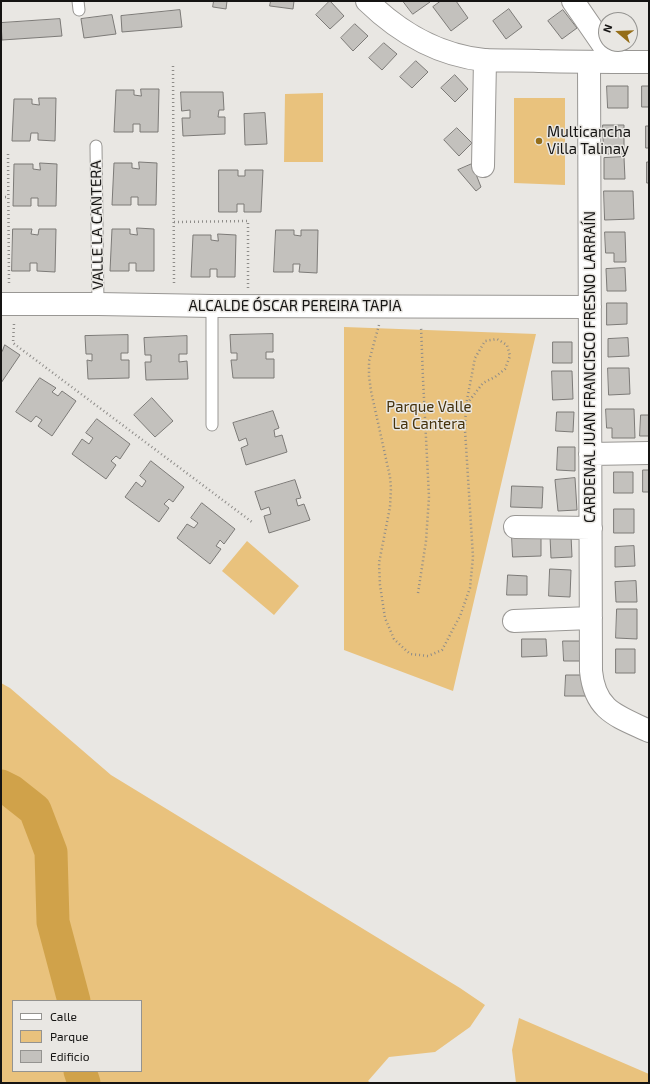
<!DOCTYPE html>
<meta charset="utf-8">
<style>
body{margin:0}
#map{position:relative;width:650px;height:1084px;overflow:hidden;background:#e9e7e3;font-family:"Exo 2",sans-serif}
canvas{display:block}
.frame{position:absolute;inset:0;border:2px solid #151413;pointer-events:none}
.legend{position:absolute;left:12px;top:1000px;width:130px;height:72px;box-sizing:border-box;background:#e9e7e3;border:1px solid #949390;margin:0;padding:5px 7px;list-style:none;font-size:12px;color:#151413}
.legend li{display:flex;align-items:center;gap:8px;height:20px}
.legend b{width:20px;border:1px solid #949390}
.north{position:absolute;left:598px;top:12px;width:40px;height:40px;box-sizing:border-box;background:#e9e7e3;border:1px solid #949390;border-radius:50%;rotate:289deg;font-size:11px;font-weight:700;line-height:16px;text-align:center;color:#151413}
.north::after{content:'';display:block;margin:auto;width:14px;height:18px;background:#956e18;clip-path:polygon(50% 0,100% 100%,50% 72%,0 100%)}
</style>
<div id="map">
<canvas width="650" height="1084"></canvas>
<div class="frame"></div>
<ul class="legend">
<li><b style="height:5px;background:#fff"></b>Calle</li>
<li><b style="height:11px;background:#e9c27d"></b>Parque</li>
<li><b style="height:11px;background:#c3c1bd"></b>Edificio</li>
</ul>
<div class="north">N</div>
</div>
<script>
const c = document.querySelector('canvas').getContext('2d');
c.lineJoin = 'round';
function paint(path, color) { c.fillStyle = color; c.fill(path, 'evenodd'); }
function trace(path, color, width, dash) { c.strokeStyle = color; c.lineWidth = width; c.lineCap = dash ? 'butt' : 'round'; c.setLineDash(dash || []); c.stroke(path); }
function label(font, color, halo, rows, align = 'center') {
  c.font = font + ' "Exo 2",sans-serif'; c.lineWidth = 3; c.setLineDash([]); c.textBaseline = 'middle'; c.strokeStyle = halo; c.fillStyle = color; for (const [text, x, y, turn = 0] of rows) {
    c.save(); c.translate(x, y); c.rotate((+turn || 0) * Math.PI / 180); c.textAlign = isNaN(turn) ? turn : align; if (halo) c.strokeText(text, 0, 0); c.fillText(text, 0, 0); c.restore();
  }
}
paint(new Path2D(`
 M323 93V162H284L285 94Z
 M514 98H565V185L514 183Z
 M344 327 536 334 453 691 344 650Z
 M247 541 299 586 274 615 222 571Z
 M1 683 10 688 111 775 460 988 485 1005 470 1027 435 1052 389 1057 368 1081 371 1083H1ZM13 1001H141V1071H13Z
 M519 1018 649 1074V1083H516L512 1050Z`), '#e9c27d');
trace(new Path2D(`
 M1 786 11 791 35 810 51 852 53 922 74 1001
 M80 1071 84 1083`), '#d0a24a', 33);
const building = new Path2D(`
 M214 1H227L226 9 213 7Z
 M271 1H294L293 9 270 6Z
 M330 1 344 16 330 29 316 15Z
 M403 1H430V2L413 14Z
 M441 1H456L468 18 451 31 433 7Z
 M509 9 522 27 506 39 493 21Z
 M180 10 182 27 122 32 121 16Z
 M563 10 577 28 562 39 548 21Z
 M112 15 116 34 84 38 81 19Z
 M60 19 62 36 2 40 1 23Z
 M355 24 368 36 353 51 341 38Z
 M384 43 397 54 382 70 369 58Z
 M416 61 428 72 412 88 400 77Z
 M455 75 468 89 455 102 441 88Z
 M607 86H628V108H608Z
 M642 86H649V107H642Z
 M141 89H159L158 132H140V124H133V132H114L116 90H134V95L141 96Z
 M181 92H223L224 110H219L218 117H225V134L183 136 182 118H190V110L182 111Z
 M39 98H56L55 141 38 140V133H31L30 141H12L14 99H32V104L39 105Z
 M265 113 267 144 245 145 244 114Z
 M603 125H624V154H604Z
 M646 126H649V148H646Z
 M457 128 472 143 459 156 444 140Z
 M624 157 625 179H604V158Z
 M139 162 157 163 156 205H138V197H131V205H112L114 163H132V168L139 169Z
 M647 162H649V183H647Z
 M40 163 57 164 56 206H38V198H31V206H13L14 164H33V169L40 170Z
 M472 164 481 187 476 191 458 170Z
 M219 170H238V176H245V170H263L261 212H244V204H237V212H219Z
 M604 191H633L634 219 605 220Z
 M137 228 154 229V271H136V263H129V271H110L112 229H130V234L137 235Z
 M13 229H32L31 234 38 235 39 229H56L55 272 37 271V263H30V271H12Z
 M276 230H294V235L301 236V230H318L317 273 299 272 300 264H293V272H274Z
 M605 232H625L626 262H614V253H606Z
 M218 234 236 235 235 277H217V269H210V277H191L193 235H211V240L218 241Z
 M625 268 626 291H607L606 269Z
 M607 303H627V324L607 325Z
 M273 334V352H266V359H274V378H233L231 360H237V353H231L230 335Z
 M128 335V353H121V360H129V378L88 379 87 360 92 361V354H86L85 336Z
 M187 336V354H179V362L187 361 188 379 146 380 145 362H151V355H145L144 338Z
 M628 338 629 356 608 357V339Z
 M553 342H572V363H553Z
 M5 345 20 355 1 383V350L2 351Z
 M608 368H629L630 394 609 395Z
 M552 371H572L573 399 553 400Z
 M40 378 56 388 52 392 58 396 62 391 76 401 52 436 38 426 42 420 36 416 31 422 16 412Z
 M152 398 173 421 155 437 134 415Z
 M606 409H634L635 438H612V428H607Z
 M273 411 279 428 274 430 275 437 282 435 287 452 246 465 241 448 248 445 246 438 239 441 233 423Z
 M557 412H574L573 432 556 431Z
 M641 415H649V436H640Z
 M97 419 130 444 120 459 116 456 111 461 116 465 106 479 72 454 82 439 89 444 93 438 86 433Z
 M558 447H575V471L557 470Z
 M151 461 184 487 173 502 169 499 164 504 169 508 159 522 125 497 136 482 142 487 146 481 140 476Z
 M643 470H649V492H643Z
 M614 472H633V493H614Z
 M575 478 577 510 558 511 555 480Z
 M295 480 301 498 296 499 298 506 304 504 310 520 269 533 264 516 271 514 269 507 261 510 255 492Z
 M512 486 543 487 542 508 511 507Z
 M202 503 235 529 224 544 220 540 216 546 221 549 210 564 177 538 187 524 194 528 198 523 191 518Z
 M614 509H634V533H614Z
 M571 535 572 557 551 558 550 536Z
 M512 537H541V556L513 557Z
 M634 546 635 566 615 567V547Z
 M550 569 571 570 570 597 549 596Z
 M508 575 527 576V595H507Z
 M636 581 637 602H616L615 582Z
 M617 609H637V639L616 638Z
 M522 639H546L547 656 522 657Z
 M563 641H583L584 661H564Z
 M616 649H635V673H616Z
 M566 675H586V696H565Z`);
paint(building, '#c3c1bd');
trace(building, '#7c7a77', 1);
const service = new Path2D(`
 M78 1 79 10
 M96 146 98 304
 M212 425V306`);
const minor = new Path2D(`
 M573 1 615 62
 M589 62 591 671C595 711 617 716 649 731
 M483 166 485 60
 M1 304H98L212 306 590 307
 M590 454 649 453
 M515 527 591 528
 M514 621 591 618`);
const tertiary = new Path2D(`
 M367 1C400 33 437 55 484 60 502 61 521 60 539 61 576 62 612 62 649 62`);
trace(service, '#999794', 13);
trace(minor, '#999794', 24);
trace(tertiary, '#999794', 24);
trace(new Path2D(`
 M173 66 174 285
 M8 154 9 284
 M1 197H8
 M174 222 248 221V288
 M14 324 13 343 252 522
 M379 325 369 361V376L371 391 390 477 391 488 390 507 379 563 380 585 385 618 394 639 410 654 428 656 442 650 460 616 470 588 473 557 465 430 466 405 475 358 485 341 497 339 507 345 510 356 505 369 495 377 483 383 466 405
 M418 593 426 541 429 497 423 379 421 326`), '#8e8c89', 2.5, [1, 3]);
trace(service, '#fff', 11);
trace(minor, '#fff', 22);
trace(tertiary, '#fff', 22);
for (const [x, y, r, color] of [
 [539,141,4,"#956e18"]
]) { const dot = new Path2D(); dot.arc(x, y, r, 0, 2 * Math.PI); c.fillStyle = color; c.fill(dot); trace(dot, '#e9e7e3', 1.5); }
label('15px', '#151413', '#e9e7e3', [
 ["Multicancha",547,132],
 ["Villa Talinay",547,149]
], 'left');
label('15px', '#151413', '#e9e7e3', [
 ["VALLE LA CANTERA",97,225,-91],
 ["ALCALDE ÓSCAR PEREIRA TAPIA",295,306],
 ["CARDENAL JUAN FRANCISCO FRESNO LARRAÍN",590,367,-90]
]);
label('15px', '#45320c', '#e9e7e3', [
 ["Parque Valle",429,407],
 ["La Cantera",429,424]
]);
</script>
